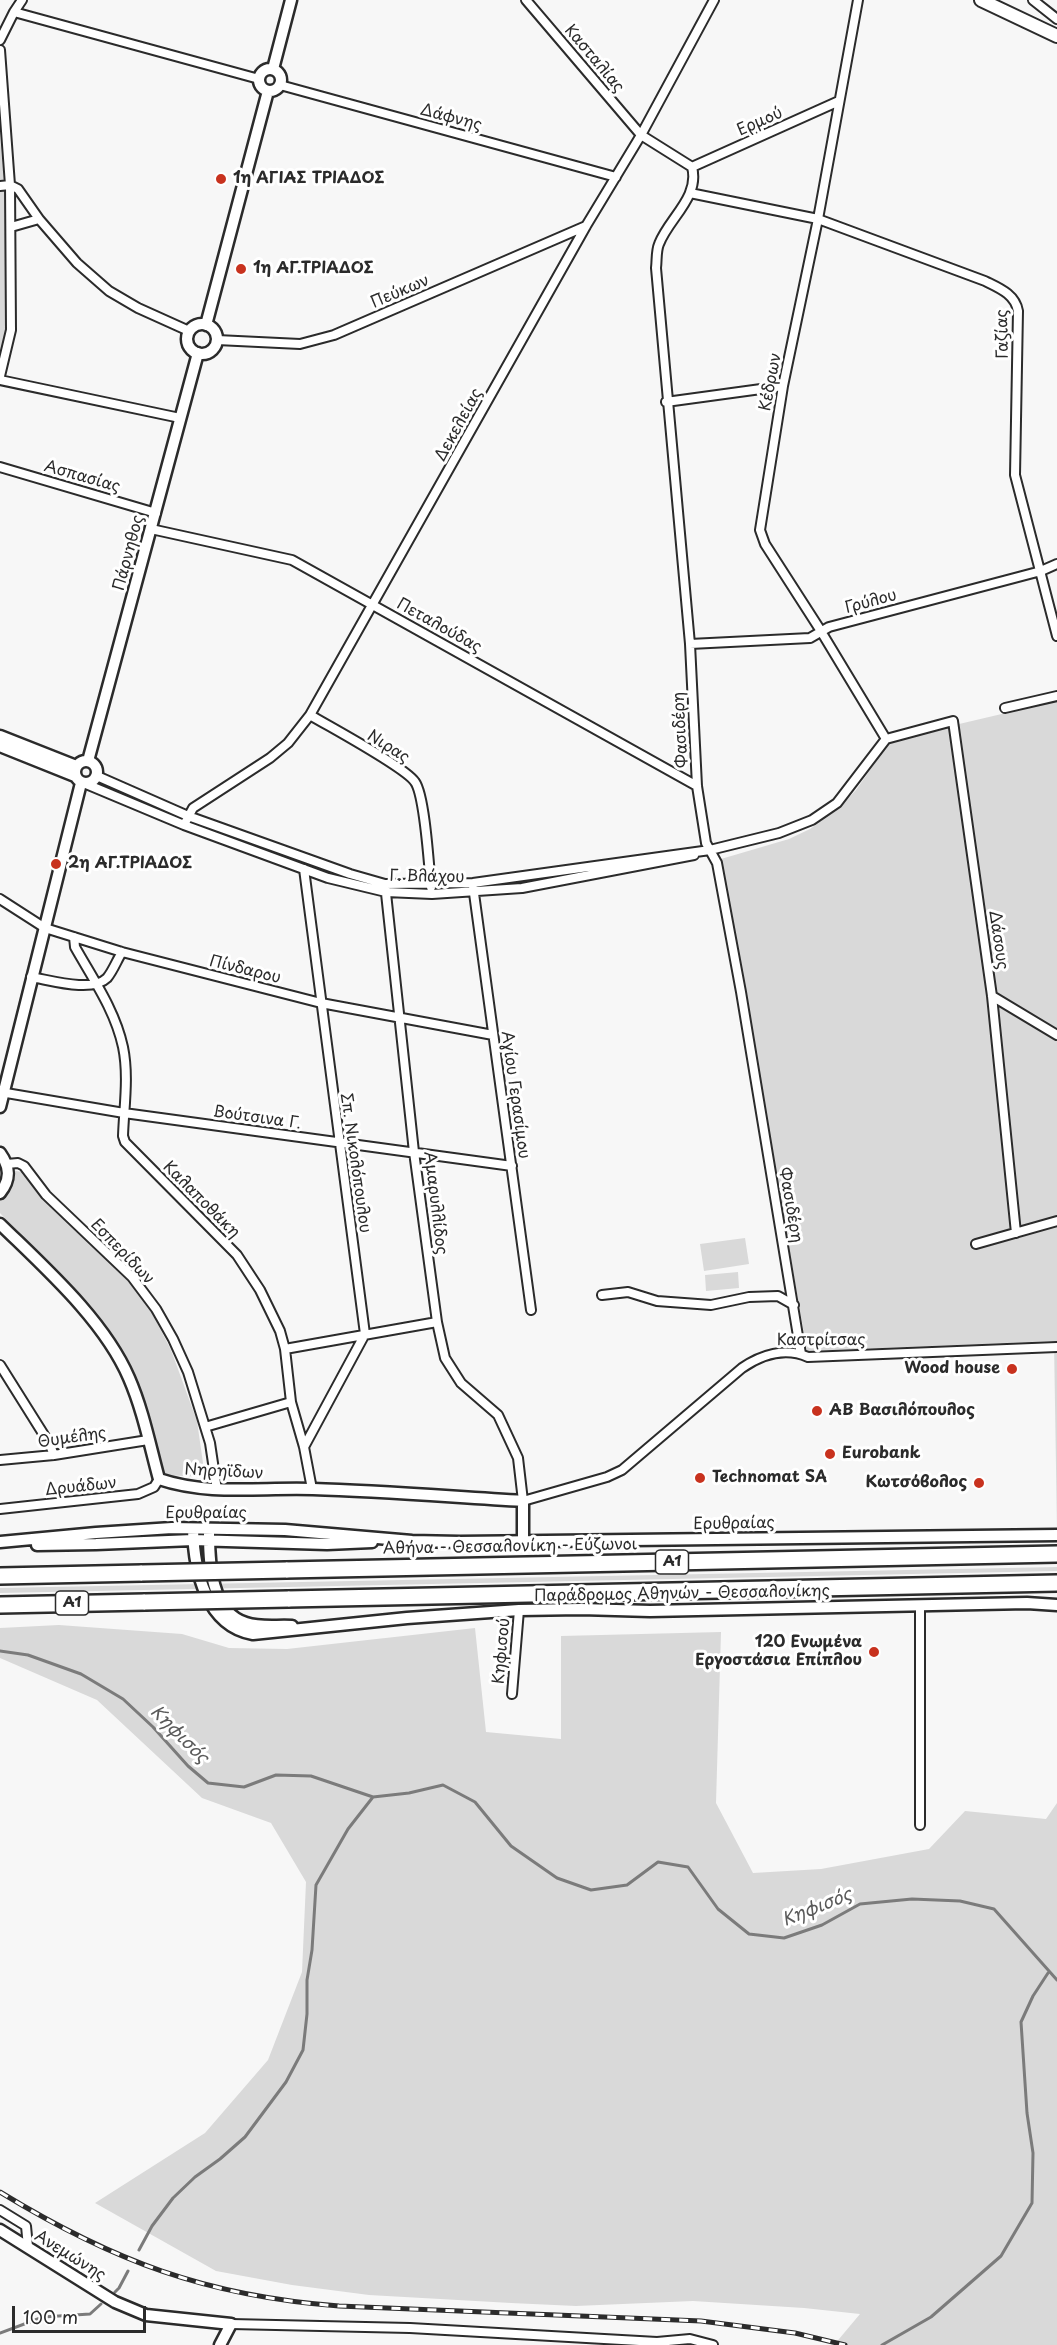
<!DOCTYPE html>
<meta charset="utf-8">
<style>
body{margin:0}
#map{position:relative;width:1057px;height:2345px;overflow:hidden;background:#f7f7f7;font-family:"Playpen Sans",sans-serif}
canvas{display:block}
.scale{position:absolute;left:12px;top:2306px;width:134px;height:27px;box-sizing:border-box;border:3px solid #2b2b2b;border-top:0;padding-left:8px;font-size:18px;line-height:21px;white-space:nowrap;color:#2b2b2b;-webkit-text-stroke:4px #fff;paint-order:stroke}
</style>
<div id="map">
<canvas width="1057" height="2345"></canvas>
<div class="scale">100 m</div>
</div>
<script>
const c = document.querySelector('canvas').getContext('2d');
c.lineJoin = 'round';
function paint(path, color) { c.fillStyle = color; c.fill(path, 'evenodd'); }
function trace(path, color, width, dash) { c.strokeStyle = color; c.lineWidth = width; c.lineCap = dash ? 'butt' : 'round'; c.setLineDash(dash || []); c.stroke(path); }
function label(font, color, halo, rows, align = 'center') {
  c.font = font + ' "Playpen Sans",sans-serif'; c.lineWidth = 6; c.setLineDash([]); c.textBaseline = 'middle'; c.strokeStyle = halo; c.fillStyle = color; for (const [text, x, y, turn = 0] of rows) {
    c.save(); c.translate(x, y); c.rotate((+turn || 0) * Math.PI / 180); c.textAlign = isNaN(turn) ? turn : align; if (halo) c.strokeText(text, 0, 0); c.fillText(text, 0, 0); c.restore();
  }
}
paint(new Path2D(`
 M0 136 6 205 8 330 0 360Z
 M1057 701V1530L1054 1341 807 1351 721 859 789 839 810 829 844 803 856 790 891 740Z
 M11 1170 22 1172 36 1191 111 1262 147 1303 171 1350 197 1421 205 1477 163 1475 143 1403 92 1312 0 1213V1198L5 1197 10 1188Z
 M745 1238 749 1264 704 1271 700 1244Z
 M738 1272 739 1288 706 1291 705 1275Z
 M1057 1567V1571L0 1593V1588Z
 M59 1625 182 1634 229 1648 287 1649 475 1628 486 1732 561 1739V1636L721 1632 716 1803 753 1873 821 1869 929 1849 965 1811 1046 1819 1057 1803V2345H834L860 2314 804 2308 693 2301 576 2306 511 2303 369 2295 292 2285 216 2271 95 2203 205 2133 268 2060 302 1972 306 1882 271 1823 202 1798 97 1700 0 1658V1628Z`), '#d9d9d9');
trace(new Path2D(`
 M0 1651 28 1655 81 1674 123 1699 153 1727 188 1766 208 1783 244 1787 276 1775 311 1776 373 1797 409 1793 443 1785 475 1802 511 1846 557 1878 591 1890 627 1885 658 1862 688 1867 718 1909 749 1934 784 1938 822 1925 860 1904 912 1899 960 1901 994 1909 1057 1980
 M139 2250 152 2226 173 2198 195 2177 220 2159 245 2137 286 2082 303 2050 307 2014V1980L312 1950 316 1885 348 1829 373 1797
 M115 2292 119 2288 128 2271
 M0 2333 43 2317 90 2314 101 2304
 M882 2345 931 2317 1001 2256 1032 2203 1033 2153 1027 2113 1021 2022 1033 1996 1048 1973`), '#7b7b7b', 3);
const minor = new Path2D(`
 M526 0 641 135 692 167C700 197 669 218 659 244 656 251 657 260 656 268L690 644 697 786 706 843 717 863 741 992 801 1354
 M858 0 818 219 783 386 760 530 765 544 819 628 886 739
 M1033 0 1057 19
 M14 12 259 79
 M0 40 14 12 22 0
 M0 50 10 185 11 330 0 376
 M280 85 616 177
 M692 167 839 101
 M0 186 10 185 18 189 39 219 77 263 109 291 138 308 189 331
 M690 193 818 219 985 281C999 288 1015 294 1018 311L1015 475 1057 636
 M11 227 39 219
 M217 340 300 344 334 335 586 226
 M0 380 180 418
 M666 402 783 386
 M0 467 156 513
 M151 529 292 560 697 786
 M690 644 810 638 829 627 1041 571 1057 564
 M1005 708 1057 696
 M310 715C330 727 405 767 415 782 425 796 429 867 431 887
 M886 739 953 721 992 996 1016 1233
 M97 776 188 816 350 874 385 884 473 883 710 850 779 833 812 820 837 803 886 739
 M86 784 184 825 328 878 386 892 432 894 522 888 694 855
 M184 825 193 808 270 758 288 743 310 715 586 226 641 135 714 0
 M304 869 365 1334 304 1447
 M385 884 414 1152 437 1322 445 1358 461 1383 498 1415 518 1458 523 1501 607 1477 622 1470 742 1368C761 1355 785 1347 808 1357L1057 1347
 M473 886 531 1310
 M0 899 45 928 122 952 321 1003 493 1035
 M74 937 75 947C93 979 115 1010 123 1047 129 1076 124 1107 123 1136L125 1142 237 1255 260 1290 280 1331 285 1349 291 1402 304 1447 312 1489
 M31 977C50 980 92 993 107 978 113 971 117 960 122 952
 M992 996 1057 1035
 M0 1092 124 1113 512 1166
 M7 1164 18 1163 24 1166 46 1195 132 1277 156 1309 173 1339 188 1372 210 1443 217 1490
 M976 1244 1057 1221
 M602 1295 628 1292 657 1301 711 1305 749 1297 778 1296 794 1305
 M285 1349 437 1322
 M0 1365 49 1443 54 1455
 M205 1427 291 1402
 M0 1460 54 1455 148 1440
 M0 1509 138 1494 154 1487 159 1479
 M512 1694 519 1610
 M920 1825V1605
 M0 2210 26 2226 28 2247
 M231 2324 410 2328 657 2342 690 2339 713 2345`);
const tertiary = new Path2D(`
 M273 69 291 0
 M259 80a11 11 0 1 1 22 0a11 11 0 1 1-22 0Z
 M187 339a15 15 0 1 1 30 0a15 15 0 1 1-30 0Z
 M206 325 268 91
 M0 736 76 766
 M0 746 75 776
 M75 772a11 11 0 1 1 22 0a11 11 0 1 1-22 0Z
 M88 761 198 353
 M0 1107 81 783
 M0 1153C10 1167 11 1179 0 1193
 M0 1224C45 1268 104 1320 129 1378 143 1410 150 1446 159 1479 209 1496 262 1487 313 1489 383 1491 453 1497 523 1501V1542
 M0 2230 115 2302 146 2315 231 2324 220 2345`);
const secondary = new Path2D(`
 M193 1529C194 1570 206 1626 253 1634L407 1618 519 1610 581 1609 650 1611 1027 1603 1057 1605
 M209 1534C209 1563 211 1612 246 1623 261 1628 277 1625 292 1626
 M0 1542 96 1533 172 1528 285 1530 412 1541 460 1542 1057 1535
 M37 1545 96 1544 193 1540 327 1544 372 1542`);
const primary = new Path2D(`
 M981 0 1057 36`);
const motorway = new Path2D(`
 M286 1570 1057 1554
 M0 1576 142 1573
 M288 1599 1057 1583
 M0 1605 145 1602`);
trace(minor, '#2b2b2b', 12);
trace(tertiary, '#2b2b2b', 15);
trace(secondary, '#2b2b2b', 15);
trace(primary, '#2b2b2b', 16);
trace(motorway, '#2b2b2b', 20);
trace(minor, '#fff', 8);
trace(tertiary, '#fff', 10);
trace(secondary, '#fff', 10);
trace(primary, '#fff', 12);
trace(motorway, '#fff', 15);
const rail = new Path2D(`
 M0 2192C113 2261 206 2296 339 2306L701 2321 795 2333 845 2345`);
trace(rail, '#2b2b2b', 5);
trace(rail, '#fff', 3, [9]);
const motorwayBridge = new Path2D(`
 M142 1573 286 1570
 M145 1602 288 1599`);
trace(motorwayBridge, '#2b2b2b', 20, []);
trace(motorwayBridge, '#fff', 15);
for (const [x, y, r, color] of [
 [221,179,6,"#c8321e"],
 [241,269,6,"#c8321e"],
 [56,864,6,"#c8321e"],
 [1012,1369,6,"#c8321e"],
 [817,1411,6,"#c8321e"],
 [830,1454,6,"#c8321e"],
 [700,1478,6,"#c8321e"],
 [979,1483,6,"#c8321e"],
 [874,1652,6,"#c8321e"]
]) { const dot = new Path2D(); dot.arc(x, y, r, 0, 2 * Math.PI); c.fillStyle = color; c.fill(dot); trace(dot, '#fff', 2); }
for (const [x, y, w] of [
 [672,1562,33],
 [72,1603,33]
]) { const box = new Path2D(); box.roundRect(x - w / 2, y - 12, w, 24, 4.5); c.fillStyle = '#fff'; c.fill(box); trace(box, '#2b2b2b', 1.5); }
label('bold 15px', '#2b2b2b', null, [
 ["Α1",672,1562],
 ["Α1",72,1603]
]);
label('16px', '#2b2b2b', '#fff', [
 ["Κασταλίας",594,59,50],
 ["Δάφνης",451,118,15],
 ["Ερμού",760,122,-24],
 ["Πεύκων",400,292,-23],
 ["Γαζίας",1003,334,-91],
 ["Κέδρων",771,382,-79],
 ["Δεκελείας",459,425,-61],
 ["Ασπασίας",82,477,16],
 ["Πάρνηθος",129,553,-75],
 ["Γρύλου",871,602,-15],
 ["Πεταλούδας",439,626,29],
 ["Φασιδέρη",681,730,-93],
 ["Νιρας",388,747,32],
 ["Γ. Βλάχου",427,877,1],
 ["Δάσους",998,940,82],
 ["Πίνδαρου",245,970,14],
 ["Αγίου Γερασίμου",515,1095,82],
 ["Βούτσινα Γ.",257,1118,8],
 ["Σπ. Νικολόπουλου",355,1163,82],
 ["Καλαποθάκη",201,1200,45],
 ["Αμαρυλλίδος",435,1203,83],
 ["Φασιδέρη",790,1205,80],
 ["Εσπερίδων",122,1252,46],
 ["Καστρίτσας",821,1341],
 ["Θυμέλης",72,1438,-8],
 ["Νηρηϊδων",224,1472,3],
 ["Δρυάδων",81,1487,-6],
 ["Ερυθραίας",206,1514],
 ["Ερυθραίας",734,1524,-1],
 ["Αθήνα - Θεσσαλονίκη - Εύζωνοι",510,1547,-1],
 ["Παράδρομος Αθηνών - Θεσσαλονίκης",682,1594,-1],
 ["Κηφισού",502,1651,-85],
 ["Ανεμώνης",70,2256,32]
]);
label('bold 16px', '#2b2b2b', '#fff', [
 ["1η ΑΓΙΑΣ ΤΡΙΑΔΟΣ",233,179],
 ["1η ΑΓ.ΤΡΙΑΔΟΣ",253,269],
 ["2η ΑΓ.ΤΡΙΑΔΟΣ",68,864],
 ["Wood house",1000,1369,"right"],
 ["ΑΒ Βασιλόπουλος",829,1411],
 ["Eurobank",842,1454],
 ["Technomat SA",712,1478],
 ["Κωτσόβολος",967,1483,"right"],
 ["120 Ενωμένα",862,1643,"right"],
 ["Εργοστάσια Επίπλου",862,1661,"right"]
], 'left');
label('italic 18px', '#5a5a5a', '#fff', [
 ["Κηφισός",179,1735,45],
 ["Κηφισός",817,1908,-22]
]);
</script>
